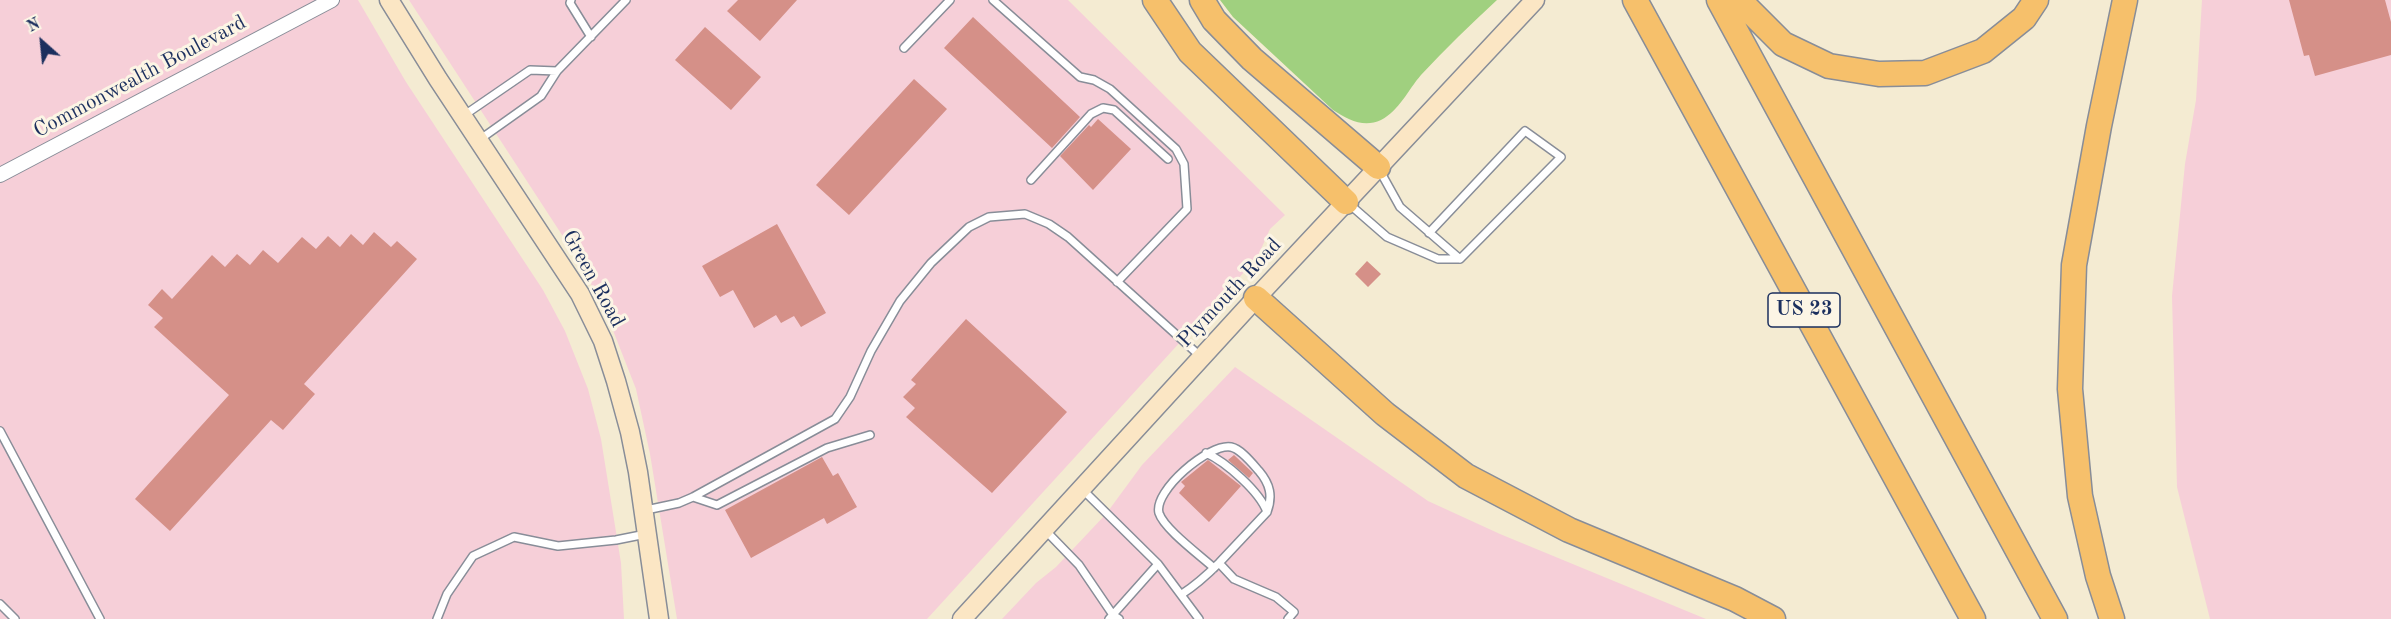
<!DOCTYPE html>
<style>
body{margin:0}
#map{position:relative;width:2391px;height:619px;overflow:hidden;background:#f4ebd2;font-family:"Old Standard TT",serif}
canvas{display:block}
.north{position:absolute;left:12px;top:12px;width:60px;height:60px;-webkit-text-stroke:4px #fcf5e5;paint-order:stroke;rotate:333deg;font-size:16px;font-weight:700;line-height:24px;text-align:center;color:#1b2f5e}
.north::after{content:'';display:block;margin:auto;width:21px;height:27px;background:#1b2f5e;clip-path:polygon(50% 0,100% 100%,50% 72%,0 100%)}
</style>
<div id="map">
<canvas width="2391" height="619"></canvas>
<div class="north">N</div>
</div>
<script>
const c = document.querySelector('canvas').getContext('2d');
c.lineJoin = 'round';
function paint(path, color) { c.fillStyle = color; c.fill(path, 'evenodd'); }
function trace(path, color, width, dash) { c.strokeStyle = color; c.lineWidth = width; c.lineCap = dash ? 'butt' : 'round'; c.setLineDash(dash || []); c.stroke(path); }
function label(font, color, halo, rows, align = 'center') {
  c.font = font + ' "Old Standard TT",serif'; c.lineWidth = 6; c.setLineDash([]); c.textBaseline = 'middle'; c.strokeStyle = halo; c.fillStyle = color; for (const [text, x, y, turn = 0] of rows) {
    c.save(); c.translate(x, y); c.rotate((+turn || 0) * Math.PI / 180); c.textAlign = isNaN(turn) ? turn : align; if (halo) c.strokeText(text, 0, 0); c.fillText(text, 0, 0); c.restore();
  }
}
paint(new Path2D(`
 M0 0H358L406 82 543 290 565 331 588 389 601 439 621 563 624 619H0Z
 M409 0H1068L1285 215 1270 229 1257 258 927 619H677L650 454 636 389 605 310 577 258Z
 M2202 0H2391V619H2210L2177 487 2172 296 2185 164 2196 100Z
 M1235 367 1428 501 1500 534 1706 619H1002L1036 583 1056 567 1106 514 1142 465Z`), '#f6cfd8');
paint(new Path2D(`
 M1220 0H1497C1471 24 1445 49 1421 75 1408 90 1399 111 1381 120 1364 128 1348 120 1333 110L1233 17Z`), '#a0d07f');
paint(new Path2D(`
 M738 0H797L760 41 727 11Z
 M2289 0H2385L2391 22V55L2315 76 2309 55 2304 56Z
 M973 17 1080 117 1052 148 944 48Z
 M705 27 761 77 731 110 675 60Z
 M914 79 947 109 849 215 816 185Z
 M1098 119 1131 149 1093 190 1060 156 1089 125 1091 127Z
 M777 224 826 313 801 327 794 316 781 323 776 315 754 328 733 290 720 297 702 266Z
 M374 232 391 247 397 241 417 259 304 384 315 394 283 430 271 420 170 531 135 499 229 395 154 327 163 318 148 305 162 289 172 299 212 255 225 267 237 254 250 265 263 250 278 263 302 237 316 249 328 236 340 247 351 234 363 245Z
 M1367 261 1381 274 1368 287 1355 274Z
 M966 319 1067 412 992 493 906 417 915 408 903 397 916 384 911 380Z
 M1234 455 1253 473 1249 478 1228 460Z
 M822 457 833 476 838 473 857 507 827 524 824 518 751 558 725 510Z
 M1208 460 1241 486 1209 522 1179 493 1185 486 1181 482Z`), '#d59088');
const lane = new Path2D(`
 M571 0 570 3 591 37
 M993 0 1080 77 1094 80 1110 89 1176 149 1184 164 1187 209 1117 282
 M904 48 950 0
 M463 116 530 70 557 71
 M479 140 541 96 557 71 626 0
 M1380 171 1400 207 1460 259
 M1031 180 1091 114 1103 108 1114 110 1168 159
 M1348 203 1387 237 1438 259H1460L1561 157 1525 131 1429 233
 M0 431 100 619
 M1206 453C1226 462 1260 492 1267 512
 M1083 490 1158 564 1199 619
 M693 497 717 505 827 448 870 435
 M646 510 679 503 693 497 835 419 850 397 871 351 900 301 931 263 969 227 989 217 1025 214 1049 224 1068 237 1200 356
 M1046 531 1079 565 1113 615 1119 619
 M1219 563 1234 579 1276 597 1294 612 1288 619
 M1182 594C1196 585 1207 575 1219 563L1267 512C1273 496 1270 484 1259 471 1252 463 1241 449 1231 447 1209 443 1153 491 1159 513 1164 529 1201 556 1214 568
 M0 604 15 619
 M437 619 447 594 473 556 514 537 558 546 616 540 646 534
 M1109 619 1158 564`);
const street = new Path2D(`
 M0 175 332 0`);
const secondary = new Path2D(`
 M389 0 438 79 580 294 603 341 616 381 630 432 638 472 659 619
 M962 619 1256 298 1535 0`);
const highway = new Path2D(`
 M1155 0 1190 52 1346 202
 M1202 0 1214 20 1252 59 1378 167
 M1635 0 1973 619
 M1719 0 2055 619
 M1739 0 1783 44 1829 66 1879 74 1925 73 1983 51 2024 18 2036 0
 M1256 298 1385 414 1466 476 1569 530 1735 599 1773 619
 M2112 619 2098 576 2080 496 2070 389 2074 265 2099 126 2125 0`);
trace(lane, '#888d98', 10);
trace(street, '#888d98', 16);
trace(secondary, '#888d98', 21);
trace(highway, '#888d98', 27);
trace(lane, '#fff', 7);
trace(street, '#fff', 14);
trace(secondary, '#fbe6c4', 18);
trace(highway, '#f6c06b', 24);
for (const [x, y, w] of [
 [1804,310,72]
]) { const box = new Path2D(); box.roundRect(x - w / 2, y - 17, w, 34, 4.5); c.fillStyle = '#fcf5e5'; c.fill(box); trace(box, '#1b2f5e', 1.5); }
label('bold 20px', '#1b2f5e', null, [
 ["US 23",1804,310]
]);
label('21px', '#1b2f5e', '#fcf5e5', [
 ["Commonwealth Boulevard",140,77,-28],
 ["Green Road",593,279,61],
 ["Plymouth Road",1230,293,-47]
]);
</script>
